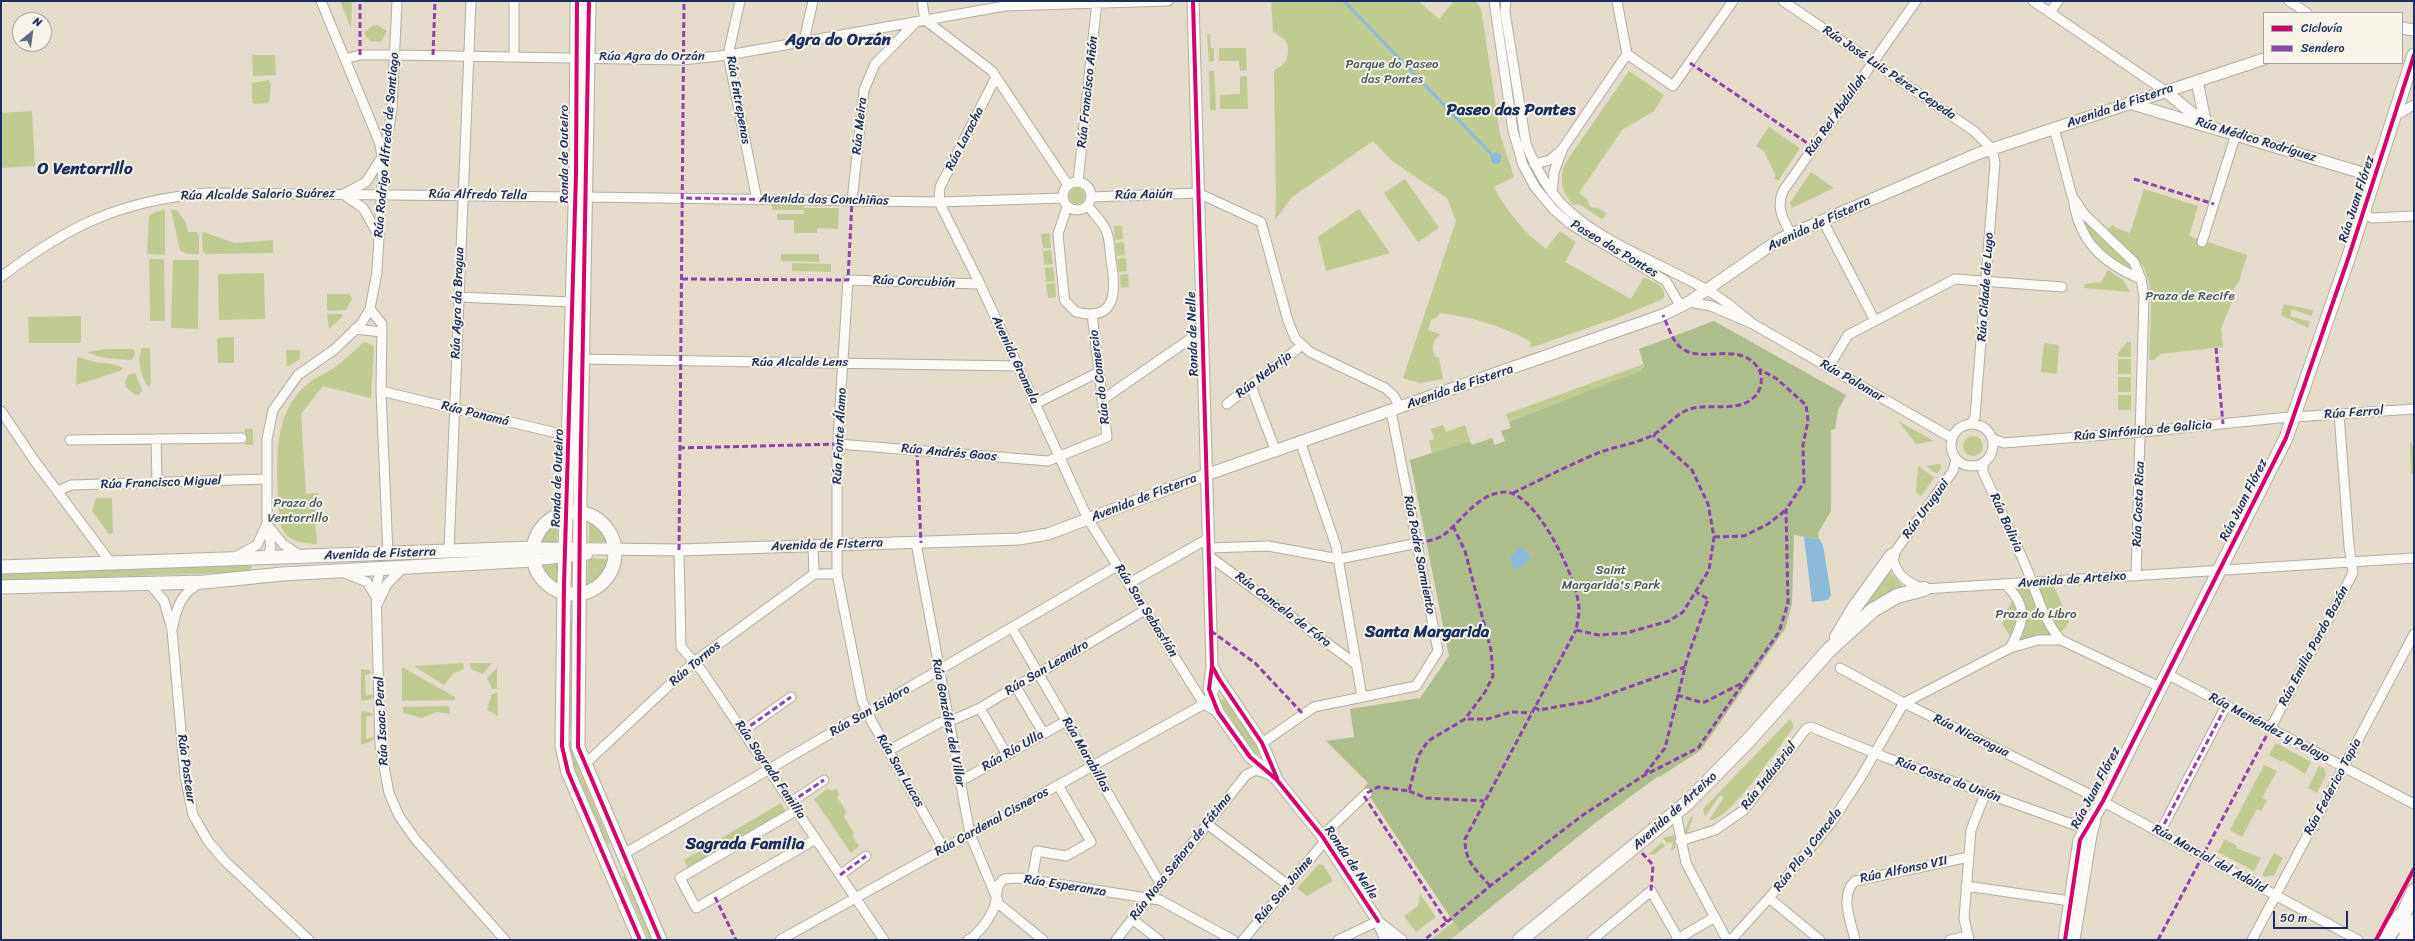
<!DOCTYPE html>
<meta charset="utf-8">
<style>
body{margin:0}
#map{position:relative;width:2415px;height:941px;overflow:hidden;background:#e4dbca;font-family:Sriracha,sans-serif}
canvas{display:block}
.frame{position:absolute;inset:0;border:2px solid #1b2f5e;pointer-events:none}
.legend{position:absolute;left:2263px;top:12px;width:140px;height:52px;box-sizing:border-box;background:#f7f3e8;border:1px solid #9fa5b1;margin:0;padding:5px 7px;list-style:none;font-size:12px;color:#1b2f5e}
.legend li{display:flex;align-items:center;gap:8px;height:20px}
.legend b{width:20px;border:1px solid #9fa5b1}
.north{position:absolute;left:12px;top:12px;width:40px;height:40px;box-sizing:border-box;background:#f7f3e8;border:1px solid #9fa5b1;border-radius:50%;rotate:29deg;font-size:11px;font-weight:700;line-height:16px;text-align:center;color:#1b2f5e}
.north::after{content:'';display:block;margin:auto;width:14px;height:18px;background:#616b84;clip-path:polygon(50% 0,100% 100%,50% 72%,0 100%)}
.scale{position:absolute;left:2273px;top:911px;width:75px;height:18px;box-sizing:border-box;border:2px solid #1b2f5e;border-top:0;padding-left:5px;font-size:12px;line-height:14px;white-space:nowrap;color:#1b2f5e;-webkit-text-stroke:3px #f7f3e8;paint-order:stroke}
</style>
<div id="map">
<canvas width="2415" height="941"></canvas>
<div class="frame"></div>
<ul class="legend">
<li><b style="height:5px;background:#d6006c"></b>Ciclovía</li>
<li><b style="height:5px;background:#8e44ad"></b>Sendero</li>
</ul>
<div class="north">N</div>
<div class="scale">50 m</div>
</div>
<script>
const c = document.querySelector('canvas').getContext('2d');
c.lineJoin = 'round';
function paint(path, color) { c.fillStyle = color; c.fill(path, 'evenodd'); }
function trace(path, color, width, dash) { c.strokeStyle = color; c.lineWidth = width; c.lineCap = dash ? 'butt' : 'round'; c.setLineDash(dash || []); c.stroke(path); }
function label(font, color, halo, rows, align = 'center') {
  c.font = font + ' Sriracha,sans-serif'; c.lineWidth = 4; c.setLineDash([]); c.textBaseline = 'middle'; c.strokeStyle = halo; c.fillStyle = color; for (const [text, x, y, turn = 0] of rows) {
    c.save(); c.translate(x, y); c.rotate((+turn || 0) * Math.PI / 180); c.textAlign = isNaN(turn) ? turn : align; if (halo) c.strokeText(text, 0, 0); c.fillText(text, 0, 0); c.restore();
  }
}
paint(new Path2D(`
 M340 1H352L351 28Z
 M1271 1H1418L1439 19 1454 1H1475L1481 8 1500 134 1514 177 1494 187C1507 212 1524 232 1546 249L1560 231 1576 242 1565 262 1631 299 1644 277C1652 282 1669 286 1663 299L1619 317 1530 348 1531 343 1528 340C1496 324 1475 318 1440 313L1436 318 1431 320 1428 330 1440 334C1435 341 1430 344 1435 356L1439 358 1443 379 1420 383 1403 378 1456 221 1447 198 1392 161 1373 141 1292 197 1275 220 1276 200 1274 70C1287 65 1291 53 1286 41L1273 31Z
 M373 25H378L387 31 381 42 370 41 364 33Z
 M1207 34H1210L1211 48H1214V61L1209 62Z
 M1219 48H1246L1247 70 1240 71 1239 61H1219Z
 M252 55H275L276 75 253 76Z
 M1209 71H1214L1216 110H1210Z
 M1629 71 1664 95 1654 111 1622 130 1579 193 1587 199 1590 207 1598 208 1607 214 1602 219 1579 204 1573 205C1562 192 1558 178 1566 162Z
 M1247 76 1248 109H1220V95L1240 94V77Z
 M269 80 271 83 269 103 255 104 252 102V83Z
 M32 111 35 166 1 168V113Z
 M1769 127 1800 148 1778 181 1774 178 1776 176 1764 151 1756 146Z
 M1811 172 1834 188 1792 208 1790 203Z
 M1405 179 1439 228 1418 242 1384 193Z
 M1069 196a8 8 0 1 1 16 0a8 8 0 1 1-16 0Z
 M2144 189 2198 206 2189 236 2247 255 2239 282 2231 292V304L2221 329 2223 347 2160 354 2154 360H2149C2149 334 2156 289 2143 267 2135 253 2117 241 2105 230L2113 225 2114 227 2130 233Z
 M772 204H804V208H839L838 229 817 228V233H794V220H777V214H804V210H772Z
 M1359 209 1390 253 1326 271 1318 237Z
 M165 210V255L147 254 149 216 155 212Z
 M171 210H177L186 223 188 232H197L199 235V254H187L180 250Z
 M2079 212 2086 222 2129 263 2132 271C2104 254 2088 246 2079 212Z
 M1114 226H1122L1123 239 1115 240Z
 M204 232 234 243 273 240V253L206 254 203 252 202 234Z
 M1050 233 1051 248H1043L1041 234Z
 M1124 242 1125 255 1117 256 1115 243Z
 M1051 250 1053 264 1044 265 1043 251Z
 M781 254H819V262L781 261Z
 M1126 258 1127 271 1119 272 1117 259Z
 M149 259H164L165 321H150Z
 M173 260H199L198 329 171 328Z
 M792 263 831 264V272L792 271Z
 M1053 267 1055 281 1046 282 1045 268Z
 M2108 270 2123 280 2130 292 2084 288 2085 284 2101 282Z
 M264 273 265 319 219 320 218 274Z
 M1128 274 1129 287 1121 288 1120 275Z
 M1055 283 1056 297 1048 298 1046 284Z
 M327 294H350L352 299 346 310 327 311Z
 M2284 304 2313 310 2312 316 2292 309 2290 316 2310 322 2308 328 2281 315Z
 M327 314H341L343 316 329 329Z
 M81 316V343H29L28 317Z
 M234 337V363H218L217 338Z
 M364 342 374 346 371 398 323 386 301 414 306 494 318 493 315 519 317 544C298 543 282 540 279 518 278 475 269 421 303 388 312 379 324 374 334 368 344 361 354 350 364 342Z
 M2127 342H2131V357H2118V353Z
 M2044 343 2059 345 2057 374 2041 372Z
 M142 348H150L151 384 148 386C141 377 136 358 142 348Z
 M107 349H134L135 356 131 360C116 359 101 359 87 352Z
 M286 350H300V359L287 367Z
 M80 357C96 365 111 361 123 368L120 371 76 385 77 358Z
 M2118 359H2131V374H2118Z
 M1644 364 1640 371 1616 381 1509 422 1506 414Z
 M135 373 142 390 140 394 135 395 126 387 125 382 128 375Z
 M2118 377H2131V392H2118Z
 M2118 395H2131V410H2118Z
 M1898 421 1934 441 1916 444Z
 M1443 425 1446 432 1465 425 1470 441 1432 453 1429 441 1434 439 1431 429Z
 M245 429H253V445H245Z
 M1963 446a10 10 0 1 1 20 0a10 10 0 1 1-20 0Z
 M2410 442 2414 448V474H2411Z
 M1940 464 1941 468 1937 474 1926 466Z
 M1918 466 1934 478 1921 496 1916 492Z
 M96 498H112L113 533 109 534 92 511Z
 M558 518 557 543H538L547 528Z
 M589 519 601 527 608 542H589Z
 M588 558 607 559C607 572 597 580 587 586Z
 M558 561 557 584 545 575 538 562Z
 M246 565H250L252 568 246 572 1 581V572Z
 M1889 571 1902 585V588L1862 612 1861 610Z
 M2050 581C2057 589 2064 611 2069 622 2060 639 2036 643 2018 648L2002 624 2019 583Z
 M570 618H573L571 728H568Z
 M463 663 464 669 454 673 444 685 414 666Z
 M470 663H492L483 674 471 669Z
 M402 667 455 697V700L402 701Z
 M497 668V689H492L487 678Z
 M361 669 369 670 372 673 365 675 366 696 373 694 372 699 361 701Z
 M497 693 498 716 487 710 492 694Z
 M1224 698 1261 752 1255 756 1219 701Z
 M449 706 450 714 437 712 422 718 403 713V707Z
 M361 711 369 712 374 715 366 717V739L374 737 372 741 361 745Z
 M1790 719 1793 723V728C1780 745 1728 823 1709 820L1724 797 1720 795 1705 817 1703 809Z
 M567 741H571L572 752 610 843 607 844 572 762Z
 M2276 743 2311 762 2305 774 2283 760 2282 762 2269 755Z
 M2264 765 2277 771 2262 798 2267 800 2261 811 2257 809 2242 837 2230 830Z
 M2319 766 2324 768 2326 775 2317 793 2308 788Z
 M836 788 839 794 837 797 846 811 844 817 854 833 852 836 859 846 851 853 814 799 827 789 832 791Z
 M781 803 785 811 688 868 684 860Z
 M1691 816 1693 818 1688 831 1689 836 1682 835Z
 M1674 835 1676 848 1671 850 1673 842 1667 843 1663 838Z
 M2225 839 2237 846 2236 848 2261 858 2254 871 2218 852Z
 M1662 842 1665 846 1655 854 1648 855Z
 M2274 853 2283 858 2274 875 2265 877 2262 875Z
 M1319 864 1323 865 1333 881 1307 896 1297 888Z
 M625 876 652 940H649L622 877Z
 M1420 894 1436 917 1416 932 1404 916 1418 906Z
 M1453 922 1460 932 1450 940H1430Z`), '#c0cb92');
paint(new Path2D(`
 M1714 321 1846 395 1838 410 1835 429 1831 430V511L1818 533 1819 539 1794 535 1792 604 1785 629 1701 750 1661 776 1657 777 1595 823 1460 932 1364 788 1368 783 1326 741 1354 737 1350 709 1420 698 1449 656 1410 460 1470 441 1472 445 1492 438 1495 445 1505 441 1501 431 1511 428 1509 422 1640 371 1644 366 1639 349Z`), '#aebd8c');
paint(new Path2D(`
 M1490.5 158a5.5 5.5 0 1 1 11 0a5.5 5.5 0 1 1-11 0Z
 M1804 537 1819 539 1823 545 1831 595 1828 600 1812 602Z
 M1520 546 1528 553 1531 559 1516 570 1512 565 1510 558Z`), '#8cb9d7');
trace(new Path2D(`
 M1344 1 1494 157`), '#8cb9d7', 3);
const minor = new Path2D(`
 M321 1 380 144 382 157
 M740 1 728 55 757 200
 M922 1 925 20 992 71 1068 185
 M1494 1 1513 131 1523 165 1535 187 1553 209 1570 224 1666 281 1681 307
 M1506 1 1505 12 1526 144C1535 166 1545 186 1561 203 1596 241 1663 264 1707 290 1724 299 1738 312 1753 324
 M1617 1 1627 54 1673 86 1733 1
 M1783 1 1974 131 1992 149 1995 163 1975 417 1971 424
 M2033 1 2165 91
 M2289 1 2307 13
 M2050 13 2058 1
 M804 41 813 1
 M514 56V1
 M345 59 360 55H396L683 60 728 55 1005 6 1168 1
 M996 77 940 187 939 202 980 284 1088 519 1204 704 1218 712
 M2395 116 2414 105
 M2054 128 2072 196 2085 215 2134 262 2141 279 2144 296 2136 576
 M1534 164 1550 160 1560 151
 M1063 196a14 14 0 1 1 28 0a14 14 0 1 1-28 0Z
 M1078 182 1097 1
 M1552 193 1554 172 1563 148 1627 54
 M343 194 363 208 379 236
 M344 194 366 182 382 157
 M586 197 939 202 1063 198
 M1091 197 1198 193 1261 222 1288 321 1295 338 1310 352 1385 388 1394 396 1400 408
 M2073 198C2079 241 2101 262 2141 279
 M852 201 864 90 875 64 916 22
 M1067 207 1058 234 1064 295 1065 301 1076 312C1118 323 1116 289 1111 260 1110 251 1110 241 1107 233 1105 224 1093 213 1088 206
 M2365 208 2367 215 2372 218 2414 216
 M1823 221 1875 321
 M1791 234C1783 219 1776 208 1783 191L1916 1
 M2202 242 2236 134
 M1 277C69 225 120 201 206 193L575 197
 M458 297 572 302
 M1689 302 1711 306 1753 324 1952 438
 M370 309 382 324 381 391 388 554
 M355 329 382 332
 M577 359 1018 366
 M1828 368 1848 335 1955 279 2062 287
 M1251 386 1276 452
 M381 391 569 436
 M1102 400 1203 330
 M1035 404 1099 372
 M1227 404 1301 346
 M1 411 34 460 111 563
 M1951 445a21 21 0 1 1 42 0a21 21 0 1 1-42 0Z
 M2152 431 2279 418 2414 409
 M156 439 157 483
 M1993 439 2004 443 2129 433
 M70 440 242 438
 M838 444 1048 461 1107 437 1092 314
 M1301 444 1336 546 1362 697
 M1956 459 1953 471 1892 556C1897 576 1906 582 1924 589L2414 558
 M1983 464V472C1998 504 2013 537 2027 569 2037 594 2043 620 2061 640
 M58 491 71 485 266 479
 M270 528 283 544 301 556
 M916 543 970 834 999 904 1043 940
 M813 546 814 574H837V455L848 280 980 284
 M1209 548 1268 546 1339 559 1418 543
 M679 550 681 647 702 671 884 940
 M449 551 471 1
 M237 556 257 545 267 524
 M1209 556 1357 665
 M267 558 271 547 267 524V439L273 410 298 375 335 349 361 324 370 309 377 272 383 166 392 109 397 1
 M380 569 376 589 380 745 389 793 399 816 416 840 505 940
 M345 573 367 582 376 597
 M837 574 862 700 867 713 944 849
 M149 583 164 601 172 630 185 776 193 815 208 841 225 861 309 940
 M1128 584 1209 538
 M2005 584C2028 606 2025 621 2010 648
 M378 603 387 584 403 568
 M173 626C177 606 182 592 201 583
 M1012 628 1160 883
 M1840 668 1904 703 2089 794 2358 940
 M2167 674 2414 804
 M1016 687 1044 734
 M980 708 1007 755
 M2270 729 2353 573 2349 546 2339 414
 M743 731 791 697
 M1262 743 1314 707 1416 686 1438 651 1391 411
 M888 751 939 723 955 719 980 708 1145 610
 M584 765 694 662 814 574
 M959 782 1066 721
 M791 802 824 780
 M797 810 680 878 696 908 816 839
 M1676 814 1686 863 1727 940
 M1207 824 1288 885
 M2160 832 2226 706
 M1322 836 1367 793
 M1680 841 1715 830 1744 810 1806 729 1811 727 1887 758 2086 829
 M622 855 1117 566
 M840 875 866 856
 M1032 879 1037 851 1066 856 1091 842 1058 785
 M1966 886 2070 901
 M1769 898 1820 940
 M1132 919 1159 940
 M780 940 1204 704 1211 696 1219 679
 M968 940C979 934 991 917 995 905 997 898 996 891 999 884L1004 879 1019 878 1160 900 1233 940
 M1116 940 1246 775 1256 770 1268 774
 M1243 940 1325 841
 M1338 940 1378 921
 M1592 940 1651 891 1678 938
 M1676 940 1715 917
 M1731 940 1769 898 1831 823 1861 777 1904 703 2010 648 2038 640H2061L2160 687
 M1855 940C1851 921 1839 896 1855 881L1969 857
 M1950 940 1968 936
 M1969 940 1964 918 1971 830 1985 794
 M2075 940 2092 835 2096 820
 M2252 940 2414 634
 M2401 940 2414 919`);
const tertiary = new Path2D(`
 M1193 1 1212 666 1209 689 1218 712 1250 757 1277 780 1322 836 1378 921 1386 940
 M2402 28 2414 30
 M2197 81 2206 125
 M2165 91 2203 122
 M2129 103 2366 174 2375 170 2379 165
 M533 548 679 550 1019 539 1048 534 1197 478 1663 315 1689 302 1780 239 1977 154 2264 59
 M534 560 587 554
 M1212 666 1219 679 1262 743 1276 777
 M1378 922 1401 940`);
const secondary = new Path2D(`
 M577 1 576 174 564 584 562 746 568 772 640 940
 M589 1 580 499 578 747 660 940
 M533 553a41 41 0 1 1 82 0a41 41 0 1 1-82 0Z
 M1 567 533 548
 M1 587 204 582 282 574 534 560
 M2065 940 2080 840 2103 801 2286 438 2349 256 2414 55`);
const primary = new Path2D(`
 M1837 637 1855 607 1892 556
 M2398 926 2414 891
 M1520 940 1686 804 1748 741 1830 649 1873 610 1897 596 1924 589
 M2413 940 2414 937`);
const trunk = new Path2D(`
 M2385 940 2401 916`);
trace(minor, '#b1ada7', 11);
trace(tertiary, '#b1ada7', 13);
trace(secondary, '#b1ada7', 15);
trace(primary, '#b1ada7', 16);
trace(trunk, '#b1ada7', 17);
trace(minor, '#fbfaf7', 9);
trace(tertiary, '#fbfaf7', 11);
trace(secondary, '#fbfaf7', 13);
trace(primary, '#fbfaf7', 14);
trace(trunk, '#fbfaf7', 15);
const minorBridge = new Path2D(`
 M2129 433 2152 431`);
trace(minorBridge, '#b1ada7', 11, []);
trace(minorBridge, '#fbfaf7', 9);
trace(new Path2D(`
 M360 55V1
 M433 55 435 1
 M1690 63 1813 147
 M2134 179 2214 204
 M682 279 848 280 852 201 684 198
 M2216 348 2223 424
 M679 448 838 444
 M900 449 931 452
 M917 451 921 543
 M1513 493C1542 479 1569 465 1598 453 1616 446 1636 444 1653 435 1665 428 1674 416 1687 410 1708 402 1734 413 1752 399 1763 391 1765 373 1754 363 1732 342 1698 366 1678 345 1671 337 1667 324 1663 315
 M1453 526 1465 551 1491 650 1493 676 1485 692 1465 719
 M1714 537 1744 536 1768 524 1786 510
 M1418 543C1427 541 1438 540 1446 533 1464 518 1478 494 1504 492 1536 490 1579 582 1579 609 1579 616 1577 624 1576 630L1598 635 1626 633 1669 621 1683 612 1709 570 1714 537 1708 504 1692 470 1653 435
 M679 550 684 1
 M1211 631 1255 663 1303 714
 M1677 695 1700 702H1705L1744 682
 M1534 707 1539 710 1590 701 1685 667
 M743 731 791 697
 M1645 774 1665 748 1687 659 1708 599 1696 592
 M1409 791 1426 798 1484 801
 M1367 793 1378 787 1409 791 1418 756 1428 741 1465 719H1487L1512 712 1531 713
 M1364 796 1447 922 1424 940
 M791 802 824 780
 M2160 832 2226 706
 M1642 853 1653 865 1651 891
 M840 875 866 856
 M1490 886C1476 869 1465 863 1465 839L1576 630
 M715 897 736 940
 M1447 922 1490 886 1583 815 1643 776 1698 748 1779 632 1788 603 1786 510 1804 482 1803 445 1808 421 1806 405 1777 379 1759 369
 M2158 940 2270 729`), '#8e44ad', 3, [6, 3]);
trace(new Path2D(`
 M577 1 576 174 564 584 562 746 568 772 640 940
 M589 1 580 499 578 747 660 940
 M1193 1 1212 666 1209 689 1218 712 1250 757 1277 780 1322 836 1378 921
 M1212 666 1219 679 1262 743 1277 778
 M2065 940 2080 840 2103 801 2286 438 2349 256 2414 55
 M2376 940 2414 869`), '#d6006c', 4);
label('13px', '#1b2f5e', '#f7f3e8', [
 ["Rúa Agra do Orzán",652,57],
 ["Rúa José Luis Pérez Cepeda",1889,73,34],
 ["Rúa Francisco Añón",1088,92,-84],
 ["Rúa Entrepenas",738,100,80],
 ["Avenida de Fisterra",2120,106,-19],
 ["Rúa Rei Abdullah",1836,115,-55],
 ["Rúa Meira",860,126,-84],
 ["Rúa Laracha",965,139,-63],
 ["Rúa Médico Rodríguez",2256,140,17],
 ["Rúa Rodrigo Alfredo de Santiago",387,145,-85],
 ["Ronda de Outeiro",565,154,-90],
 ["Rúa Alcalde Salorio Suárez",258,195,-1],
 ["Rúa Alfredo Tella",478,195,1],
 ["Rúa Aaiún",1144,195,-1],
 ["Rúa Juan Flórez",2357,199,-72],
 ["Avenida das Conchiñas",824,200,1],
 ["Avenida de Fisterra",1819,224,-25],
 ["Paseo das Pontes",1614,249,31],
 ["Rúa Corcubión",914,282,2],
 ["Rúa Cidade de Lugo",1986,287,-86],
 ["Rúa Agra da Bragua",458,303,-88],
 ["Ronda de Nelle",1193,334,-92],
 ["Avenida Gramela",1015,360,65],
 ["Rúa Alcalde Lens",800,363],
 ["Rúa Nebrija",1264,375,-38],
 ["Rúa do Comercio",1100,377,-97],
 ["Rúa Palomar",1852,381,30],
 ["Avenida de Fisterra",1460,387,-19],
 ["Rúa Ferrol",2354,413,-4],
 ["Rúa Panamá",475,414,14],
 ["Rúa Sinfónica de Galicia",2143,431,-5],
 ["Rúa Fonte Álamo",840,436,-87],
 ["Rúa Andrés Gaos",949,453,5],
 ["Ronda de Outeiro",558,478,-88],
 ["Rúa Francisco Miguel",161,483,-2],
 ["Avenida de Fisterra",1144,498,-21],
 ["Rúa Juan Flórez",2244,500,-63],
 ["Rúa Costa Rica",2139,504,-88],
 ["Rúa Uruguai",1926,509,-54],
 ["Rúa Bolivia",2006,523,66],
 ["Avenida de Fisterra",827,545,-2],
 ["Avenida de Fisterra",380,554,-2],
 ["Rúa Padre Sarmiento",1419,555,79],
 ["Avenida de Arteixo",2072,580,-4],
 ["Rúa Cancela de Fóra",1283,610,37],
 ["Rúa San Sebastián",1146,611,58],
 ["Rúa Emilia Pardo Bazán",2314,646,-62],
 ["Rúa Tornos",695,664,-40],
 ["Rúa San Leandro",1047,668,-31],
 ["Rúa San Isidoro",870,711,-30],
 ["Rúa Isaac Peral",382,721,-93],
 ["Rúa González del Villar",948,723,79],
 ["Rúa Menéndez y Pelayo",2269,728,28],
 ["Rúa Nicaragua",1971,736,26],
 ["Rúa Río Ulla",1013,751,-30],
 ["Rúa Marabillas",1086,755,60],
 ["Rúa Pasteur",186,769,82],
 ["Rúa Sagrada Familia",770,770,56],
 ["Rúa San Lucas",900,771,60],
 ["Rúa Industrial",1769,776,-52],
 ["Rúa Costa da Unión",1948,780,20],
 ["Rúa Federico Tapia",2333,787,-62],
 ["Rúa Juan Flórez",2096,788,-62],
 ["Avenida de Arteixo",1675,811,-42],
 ["Rúa Cardenal Cisneros",992,822,-29],
 ["Rúa Pla y Cancela",1808,850,-52],
 ["Rúa Nosa Señora de Fátima",1181,857,-52],
 ["Rúa Marcial del Adalid",2209,859,29],
 ["Ronda de Nelle",1351,863,56],
 ["Rúa Alfonso VII",1904,870,-12],
 ["Rúa Esperanza",1065,886,9],
 ["Rúa San Jaime",1284,890,-50]
]);
label('13px', '#445a60', '#f7f3e8', [
 ["Parque do Paseo",1392,65],
 ["das Pontes",1392,80],
 ["Praza de Recife",2190,297],
 ["Praza do",298,504],
 ["Ventorrillo",298,519],
 ["Saint",1611,571],
 ["Margarida's Park",1611,586],
 ["Praza do Libro",2036,615]
]);
label('bold 17px', '#1b2f5e', '#f7f3e8', [
 ["Agra do Orzán",838,41],
 ["Paseo das Pontes",1511,111],
 ["O Ventorrillo",85,170],
 ["Santa Margarida",1427,633],
 ["Sagrada Familia",745,845]
]);
</script>
